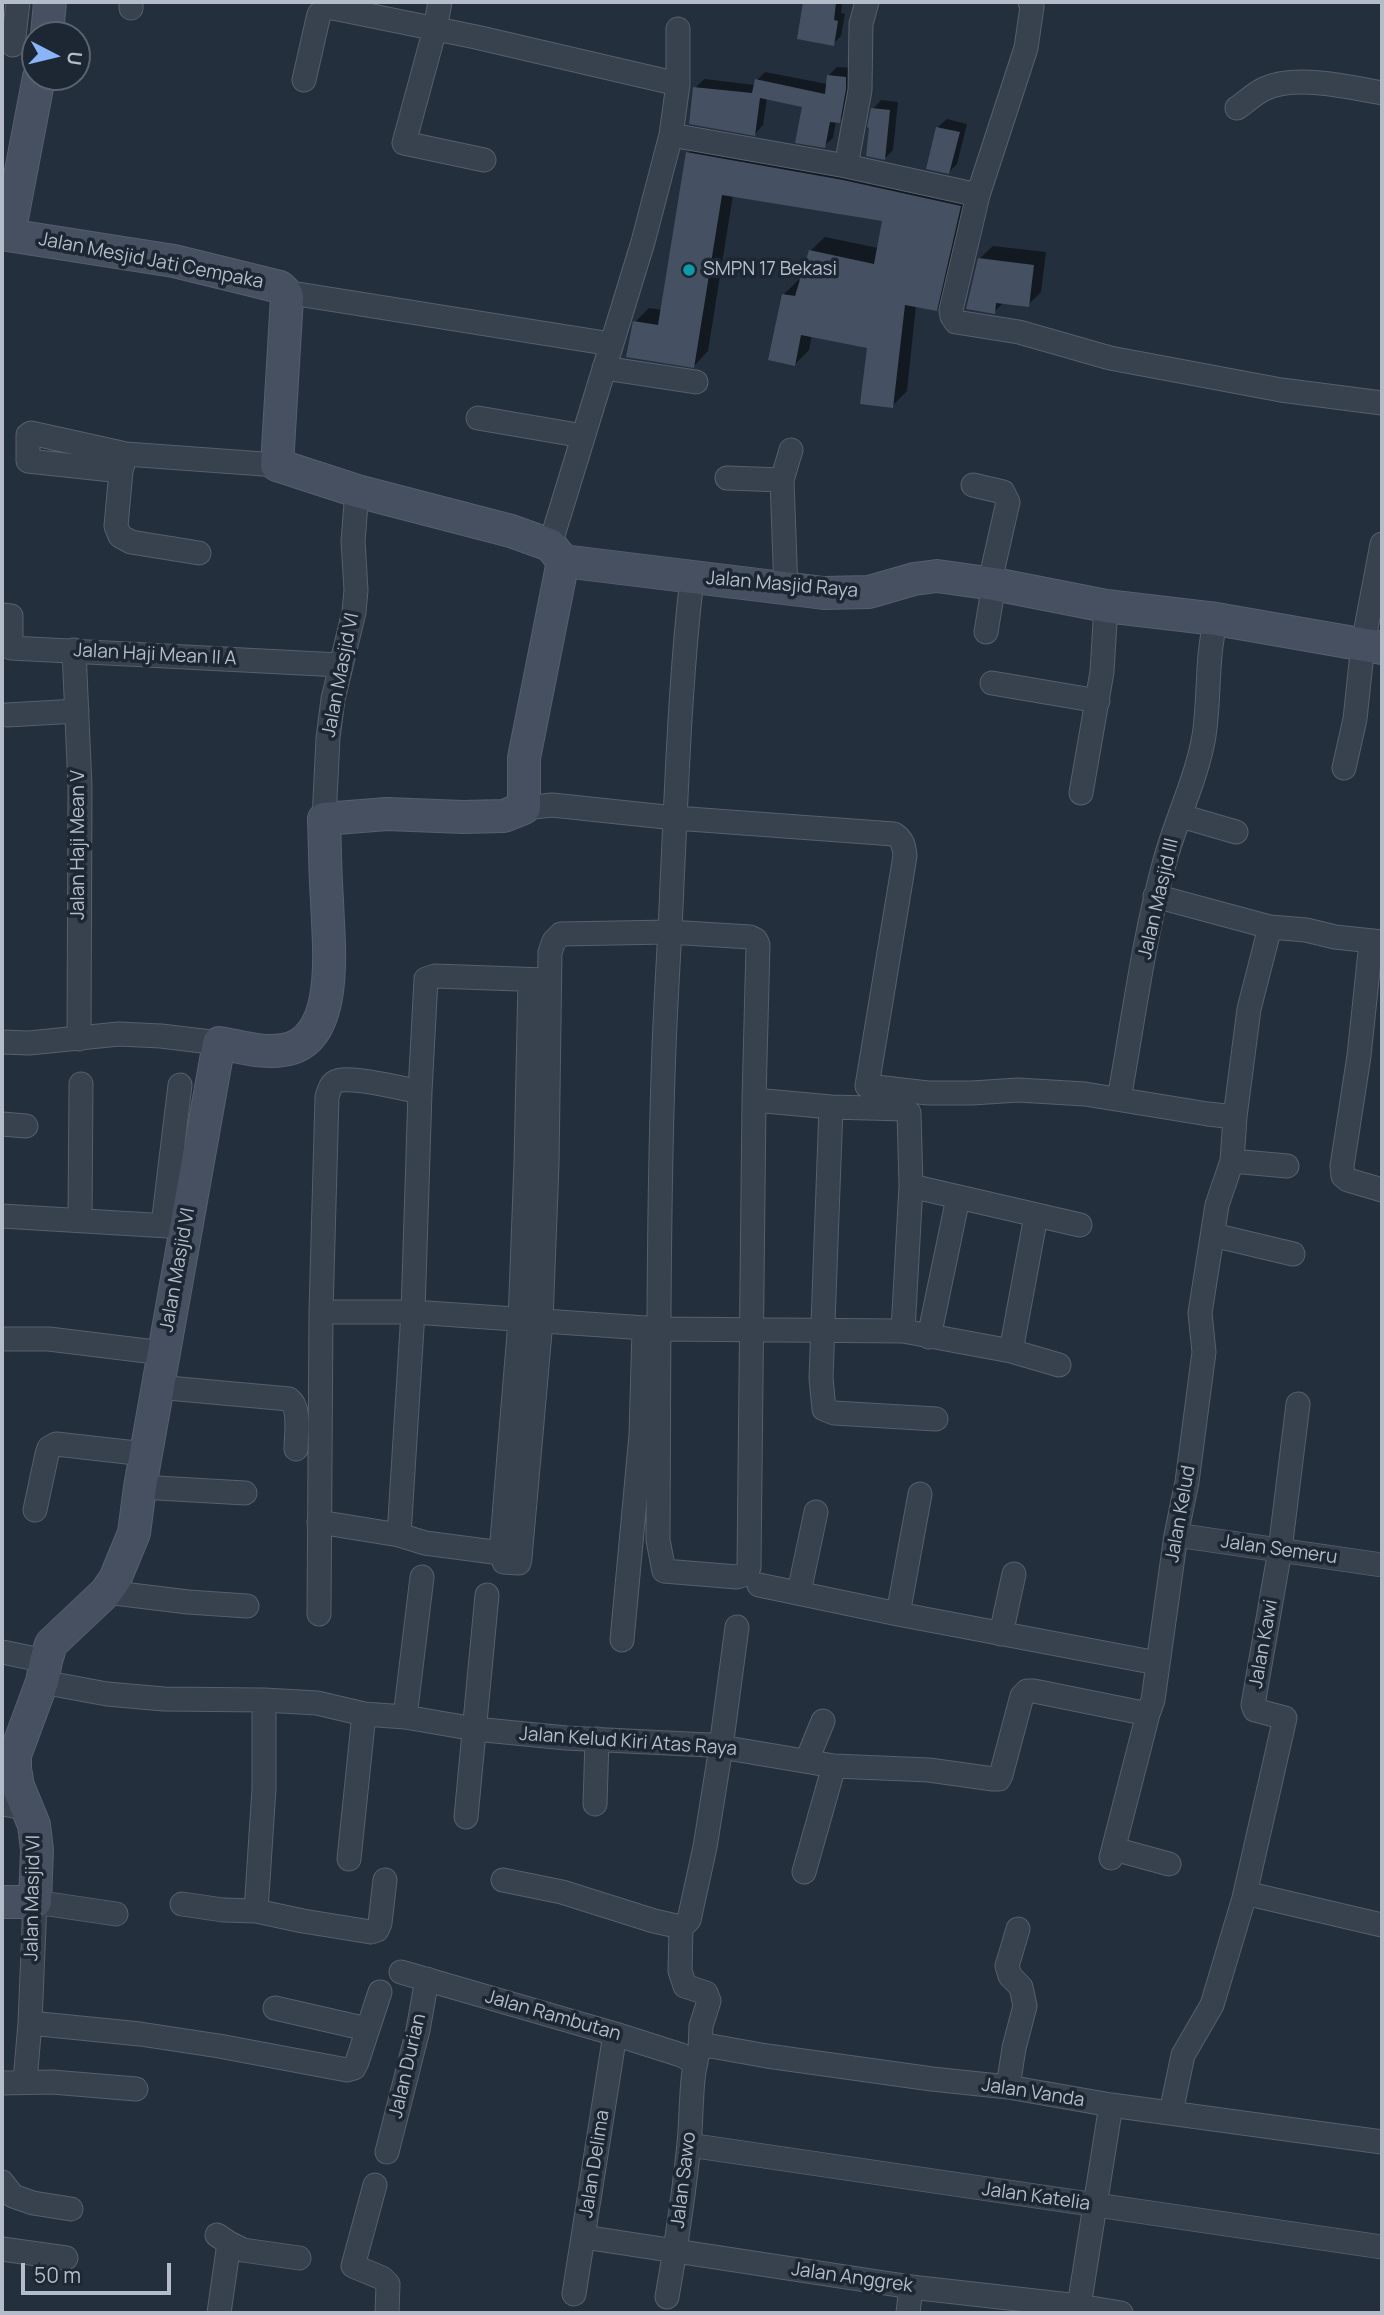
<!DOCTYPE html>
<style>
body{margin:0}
#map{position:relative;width:1384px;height:2315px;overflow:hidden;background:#242f3e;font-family:Manrope,sans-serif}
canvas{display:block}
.frame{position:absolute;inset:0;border:4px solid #b4bcc9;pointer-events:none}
.north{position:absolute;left:21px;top:21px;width:70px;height:70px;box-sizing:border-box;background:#1d2633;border:2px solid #59626f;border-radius:50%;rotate:97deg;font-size:19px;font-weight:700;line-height:28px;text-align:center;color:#b4bcc9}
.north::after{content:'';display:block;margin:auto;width:24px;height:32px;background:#8ab4f8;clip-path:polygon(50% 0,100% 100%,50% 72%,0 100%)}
.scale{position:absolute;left:21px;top:2263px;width:150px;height:32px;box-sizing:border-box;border:4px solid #b4bcc9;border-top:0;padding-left:9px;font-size:21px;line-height:24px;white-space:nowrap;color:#b4bcc9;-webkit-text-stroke:5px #1d2633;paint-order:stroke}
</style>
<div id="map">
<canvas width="1384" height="2315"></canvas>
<div class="frame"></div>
<div class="north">U</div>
<div class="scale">50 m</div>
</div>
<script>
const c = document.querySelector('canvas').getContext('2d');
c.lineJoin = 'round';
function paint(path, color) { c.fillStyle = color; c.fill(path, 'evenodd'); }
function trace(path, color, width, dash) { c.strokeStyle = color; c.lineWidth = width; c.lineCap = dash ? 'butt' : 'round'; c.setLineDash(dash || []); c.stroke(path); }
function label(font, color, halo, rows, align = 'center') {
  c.font = font + ' Manrope,sans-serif'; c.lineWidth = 7; c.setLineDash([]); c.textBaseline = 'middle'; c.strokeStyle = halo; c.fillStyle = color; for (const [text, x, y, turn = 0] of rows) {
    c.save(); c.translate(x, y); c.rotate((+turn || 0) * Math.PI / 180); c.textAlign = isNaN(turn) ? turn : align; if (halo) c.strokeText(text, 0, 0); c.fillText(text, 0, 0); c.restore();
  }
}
paint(new Path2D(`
 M805 2H842L841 13 845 14 841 36 833 44 799 38Z
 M837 67 853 68 848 113 839 121H836L833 138 824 146 804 105 767 98 763 125 755 134 695 88 704 79 755 85 757 80 765 72 827 84 828 76Z
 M881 100 898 102 893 150 885 158 873 109Z
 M947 119 967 124 957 164 949 172 928 168 938 127Z
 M702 138 974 192 951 295 937 310 916 305 907 391 892 406 869 347 812 335 809 350 795 364 784 294 798 280 801 281 810 251 825 237 878 248 884 220 733 195 708 351 694 366 635 322 649 308 663 310 688 153Z
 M993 246 1046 252 1041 292 1028 305 1004 302 994 312 979 259Z`), '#0007');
paint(new Path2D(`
 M803 2H836L834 20 838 21 834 46 797 39Z
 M827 75 846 77V89L840 123 830 122 825 148 795 143 802 107 760 98 755 136 689 124 693 87 752 93 755 79 825 94Z
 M871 108 890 110 885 160 866 156 869 128 867 127Z
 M936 127 960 132 949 174 926 169Z
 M686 152 843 180 961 206 937 311 905 305 893 408 860 404 867 348 801 335 795 366 768 360 782 294 795 296 809 250 874 264 882 221 722 195 694 368 626 357 633 321 658 325Z
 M978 258 1034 265 1029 307 996 303 995 314 966 309Z`), '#455162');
const street = new Path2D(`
 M440 2 435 29 404 143 484 160
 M1030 2 1032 7 1026 48 978 195 951 310 952 316 956 322 1019 332 1110 358 1281 390 1382 403
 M131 8V2
 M13 45 18 2
 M304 80 319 14 328 7 476 37 678 84
 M1237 108C1246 102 1254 94 1264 89 1295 74 1349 87 1382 93
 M671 135 846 166 978 195
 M846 166 860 90 861 24 867 2
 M285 292 611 344
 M604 368 696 382
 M478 418 583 436
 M125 457 121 471 116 526 120 536 131 542 199 553
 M121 471 28 461V435L31 433 126 454 277 465
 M727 478 782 480
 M973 485 1003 492 1008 502 993 568 994 584 986 632
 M550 545 643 242 671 135 678 84V29
 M786 590 782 480 791 450
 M2 615 11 616V648L340 665
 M74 650 80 787 79 1039
 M992 683 1098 701
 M7 715 77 711
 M1344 768 1355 719 1363 644 1382 544
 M1081 793 1102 672 1106 606
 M524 808 552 805 675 818 894 834C903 840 904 846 905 856L867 1086 928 1093H972L1018 1090 1085 1094 1208 1114 1235 1117
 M1181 816 1236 832
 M324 819 328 738 333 699 354 612 356 590 353 541 357 491
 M1155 896 1270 927 1306 930 1335 937 1382 942
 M1371 942 1359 1056 1342 1166 1343 1176 1348 1180 1382 1190
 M530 980 526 1163 520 1321 501 1553 504 1562 519 1563 520 1558 541 1321 547 1164 550 952 554 941 561 934 669 932 750 937 756 940 758 945 754 1100 749 1567 746 1574 737 1577 664 1571 658 1540C659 1376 658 1212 664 1048 666 993 670 939 672 884 677 781 680 681 692 578
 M2 1042 29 1043 119 1034 161 1036 219 1043
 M1119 1099C1133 1022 1143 943 1163 868 1174 823 1196 782 1204 736 1210 697 1206 658 1216 619
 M754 1100 831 1107 904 1109 909 1113 911 1186 903 1331
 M831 1107 821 1378 824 1409 834 1413 936 1419
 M2 1124 26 1126
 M1232 1161 1287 1166
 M911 1186 1080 1225
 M2 1216 185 1227
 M80 1220 81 1084
 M163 1225 180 1085
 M1213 1235 1293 1254
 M321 1312H413L660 1329 903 1331 1011 1351 1059 1365
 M929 1337 958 1198
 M2 1339H49L163 1353
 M1011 1351 1036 1216
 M157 1387 289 1399C301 1408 296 1434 296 1449
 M140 1487 245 1493
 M35 1510 47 1454 49 1448 56 1444 145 1454
 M319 1522 399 1535 425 1543 501 1553
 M399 1535 413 1312 420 1092 426 979 435 976 545 980
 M1176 1535 1382 1565
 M759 1585 898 1614 1157 1663
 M106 1592 188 1602 247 1606
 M799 1592 816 1512
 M319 1614 321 1312 327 1097C329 1091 330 1085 335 1082 345 1074 405 1089 420 1092
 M898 1614 920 1494
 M1001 1634 1014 1574
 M622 1640 641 1435 644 1328
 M2 1652 46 1661
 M42 1682 107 1694 164 1699 264 1700 317 1703 364 1714 405 1717 475 1729 566 1738 709 1745 834 1766 929 1770 993 1779H999L1001 1775 1022 1696 1027 1691H1034L1148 1714
 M405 1717 422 1577
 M807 1760 823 1721
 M2 1804 14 1806 26 1803
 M595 1804 597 1739
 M466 1817 487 1595
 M1114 1849 1169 1864
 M1111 1858 1148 1714 1153 1700 1176 1535 1187 1482 1204 1352 1200 1313 1217 1205 1232 1161 1235 1117 1249 1009 1270 927
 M349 1859 364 1714
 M804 1872 834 1766
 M503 1880 562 1892 654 1921 681 1927 689 1920 705 1847 721 1747 737 1627
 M1244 1898 1251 1895 1258 1896 1382 1925
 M182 1904 223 1910 256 1911 303 1921 371 1932 377 1930 380 1923 385 1880
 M256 1911 264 1789V1700
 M681 1927 680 1971 685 1986 706 1993 709 2001 701 2026 700 2048
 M401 1972 615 2034 681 2055 696 2063
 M275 2008 367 2029
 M30 2023 140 2034 219 2046 347 2070 354 2068 357 2062 380 1992
 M25 2081 30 2023 35 1902 116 1914
 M2 2083 52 2082 136 2089
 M1008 2087 1014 2048 1025 2006 1021 1987 1010 1976 1007 1966 1018 1929
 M1171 2112 1183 2055 1212 2005 1244 1898 1285 1718 1255 1710 1253 1705 1280 1550 1298 1404
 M689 2145 1382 2247
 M387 2152 418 2030 427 1979
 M2 2182 13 2196 33 2203 71 2209
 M375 2185 353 2266 382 2278 388 2284 387 2313
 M217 2235 229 2243 219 2313
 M584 2237 911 2287 1079 2306 1121 2313
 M229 2243 243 2250 299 2258
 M2 2249 66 2258
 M574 2294 615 2034
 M667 2297C676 2246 684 2195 689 2143 692 2118 690 2069 700 2048L711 2046 767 2056 932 2079 1008 2087 1111 2105 1382 2142
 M1079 2306 1111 2105
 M908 2313 911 2287`);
const secondary = new Path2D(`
 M47 35 50 2
 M2 234 174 261 280 287 285 292 287 297 277 465 357 491 511 531 550 545 563 561 824 593 869 592 914 579 937 576 994 584 1106 606 1216 619 1382 648
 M9 234 39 77
 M2 1902H35L37 1850 34 1825 18 1786 15 1769V1755L42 1682 46 1661 51 1644 106 1592 115 1579 134 1533 140 1487 219 1043C239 1046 262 1054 283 1050 342 1042 328 941 327 900 325 873 325 846 324 819L387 814 463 817 504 816 524 808V758L563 561`);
trace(street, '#565f6c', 25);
trace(secondary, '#565f6c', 34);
trace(street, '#38414e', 23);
trace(secondary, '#465061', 32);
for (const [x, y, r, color] of [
 [689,270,7,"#0f9aa8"]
]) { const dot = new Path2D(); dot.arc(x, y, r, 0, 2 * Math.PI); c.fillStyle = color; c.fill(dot); trace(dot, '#1d2633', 2.5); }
label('19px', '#b4bcc9', '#1d2633', [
 ["Jalan Mesjid Jati Cempaka",151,261,11],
 ["Jalan Masjid Raya",782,585,5],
 ["Jalan Haji Mean II A",155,655,3],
 ["Jalan Masjid VI",341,675,-79],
 ["Jalan Haji Mean V",79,845,-90],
 ["Jalan Masjid III",1159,899,-77],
 ["Jalan Masjid VI",178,1270,-80],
 ["Jalan Kelud",1181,1514,-80],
 ["Jalan Semeru",1279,1550,8],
 ["Jalan Kawi",1264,1644,-80],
 ["Jalan Kelud Kiri Atas Raya",628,1742,4],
 ["Jalan Masjid VI",33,1898,-89],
 ["Jalan Rambutan",553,2016,16],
 ["Jalan Durian",408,2066,-77],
 ["Jalan Vanda",1033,2093,9],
 ["Jalan Delima",595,2164,-81],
 ["Jalan Sawo",684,2180,-83],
 ["Jalan Katelia",1036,2197,8],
 ["Jalan Anggrek",852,2278,8]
]);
label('19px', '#b4bcc9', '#1d2633', [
 ["SMPN 17 Bekasi",703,270]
], 'left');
</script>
